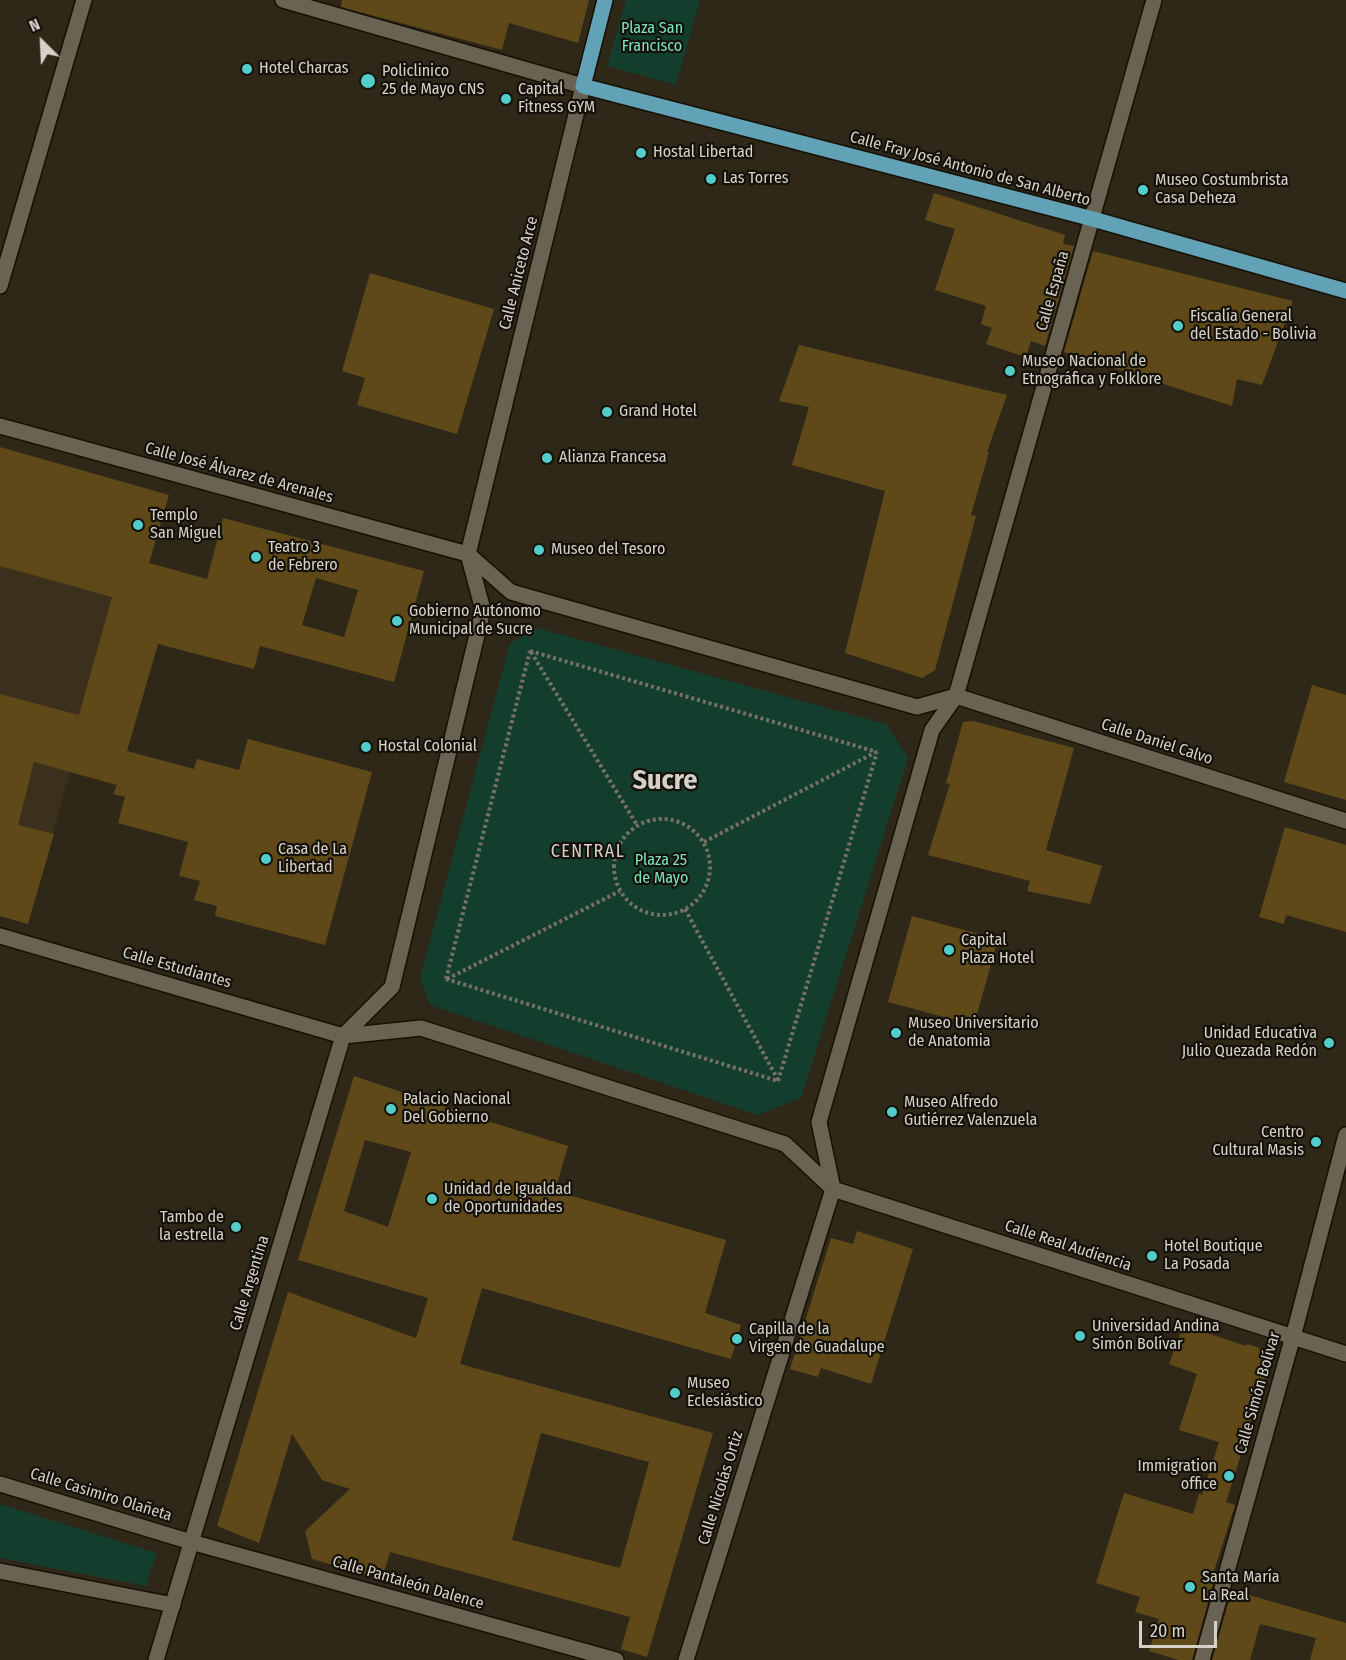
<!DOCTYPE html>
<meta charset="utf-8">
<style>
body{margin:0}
#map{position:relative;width:1346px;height:1660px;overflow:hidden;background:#2f2819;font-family:"Fira Sans Condensed",sans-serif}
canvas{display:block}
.north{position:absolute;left:12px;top:12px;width:60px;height:60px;-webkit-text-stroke:4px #14110b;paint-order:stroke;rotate:336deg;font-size:16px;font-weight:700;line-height:24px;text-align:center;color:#d6d1c8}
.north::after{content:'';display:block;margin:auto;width:21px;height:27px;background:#d6d1c8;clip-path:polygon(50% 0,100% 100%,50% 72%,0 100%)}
.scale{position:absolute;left:1139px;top:1621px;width:78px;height:27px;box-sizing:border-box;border:3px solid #d6d1c8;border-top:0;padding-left:8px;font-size:18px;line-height:21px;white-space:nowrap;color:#d6d1c8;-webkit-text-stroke:4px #14110b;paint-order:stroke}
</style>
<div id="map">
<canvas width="1346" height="1660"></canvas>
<div class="north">N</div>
<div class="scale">20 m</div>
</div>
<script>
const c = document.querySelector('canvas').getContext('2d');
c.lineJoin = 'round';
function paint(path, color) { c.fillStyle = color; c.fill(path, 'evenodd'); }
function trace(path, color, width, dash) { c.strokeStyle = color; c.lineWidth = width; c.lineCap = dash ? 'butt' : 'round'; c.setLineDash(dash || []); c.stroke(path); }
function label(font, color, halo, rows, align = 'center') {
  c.font = font + ' "Fira Sans Condensed",sans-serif'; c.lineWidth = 4.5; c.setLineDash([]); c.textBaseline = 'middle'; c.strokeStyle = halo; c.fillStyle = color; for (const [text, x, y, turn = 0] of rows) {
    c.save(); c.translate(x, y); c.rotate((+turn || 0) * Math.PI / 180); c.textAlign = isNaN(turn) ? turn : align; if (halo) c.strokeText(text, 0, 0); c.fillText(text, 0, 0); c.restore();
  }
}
paint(new Path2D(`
 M0 520 178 571 117 785 70 772 28 924 0 916Z`), '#3a301b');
paint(new Path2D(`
 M626 0H700L676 85 607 66Z
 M537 628 886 724 908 758 801 1098 758 1115 430 1005 420 978 510 643Z
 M0 1504 157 1553 146 1586 0 1558Z`), '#133e2d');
paint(new Path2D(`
 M342 0H589L578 43 509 23 502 50 341 7Z
 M934 193 1065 235 1063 244 1074 246 1045 346 1031 341 1026 357 986 344 992 328 981 324 986 306 935 290 955 229 925 220Z
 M1093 251 1293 301 1262 385 1237 379 1232 406 1064 352Z
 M370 273 494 309 457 434 357 405 365 378 342 371Z
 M799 345 1007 395 987 452H989L971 515 976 516 935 670 922 678 845 653 885 491 792 465 809 407 779 401Z
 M0 447 169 495 149 563 207 579 223 518 424 571 394 682 260 646 254 669 158 644 127 751 194 769 197 759 239 770 248 739 372 772 325 945 215 916 217 906 194 900 200 881 179 876 188 842 118 823 125 797 113 794 117 785 34 762 18 825 54 834 28 924 0 916V694L79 715 112 597 0 566ZM316 578 358 590 344 637 302 625Z
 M1312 685 1346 695V800L1284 782Z
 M973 721 1074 748 1046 850 1102 866 1090 904 1027 891 1030 881 928 855 950 784 946 783 963 722Z
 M1285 827 1346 845V932L1286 915 1284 924 1259 917Z
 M912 916 998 939 974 1025 888 1002Z
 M354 1076 481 1119 568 1146 555 1191 726 1240 705 1313 741 1325 731 1359 482 1288 460 1364 713 1433 647 1657 621 1649 630 1617 390 1552 382 1579 312 1559 305 1531 350 1489 322 1480 292 1434 259 1543 217 1526 288 1292 416 1338 428 1298 298 1260ZM365 1140 411 1152 388 1227 344 1211ZM541 1433 649 1462 620 1568 512 1540Z
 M857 1231 913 1249 871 1384 821 1368 818 1377 790 1369 831 1238 853 1244Z
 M1183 1325 1246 1346 1247 1344 1273 1352 1226 1502 1235 1505 1210 1584H1213L1192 1660H1179L1149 1651 1159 1619 1135 1612 1140 1597 1096 1583 1124 1493 1193 1514 1199 1494 1202 1495 1219 1442 1179 1430 1197 1374 1169 1364Z
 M1232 1590 1346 1623V1660H1310L1316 1638 1260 1624 1250 1660H1212Z`), '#5f4918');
const street = new Path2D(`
 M283 0 583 86
 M0 426 464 553 468 554 511 592 917 707 956 696
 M956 696 1346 821
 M0 936 343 1036 421 1028 785 1144 833 1189 1346 1354
 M0 1484 191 1542 616 1660
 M0 1571 173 1605
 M686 1660 833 1189 819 1122 932 730 956 696 1154 0
 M1202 1660 1297 1322 1346 1135`);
const secondary = new Path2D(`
 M0 286 84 0
 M156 1660 343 1036 392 987 483 610 468 554 583 86`);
const primary = new Path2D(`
 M605 0 583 86 1093 219 1346 291`);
trace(street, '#171004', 18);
trace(secondary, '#171004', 18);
trace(primary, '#171004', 18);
trace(new Path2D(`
 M530 651 877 752
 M531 652 637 825
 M614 867a48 48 0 1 1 96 0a48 48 0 1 1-96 0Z
 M704 842 876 752
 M685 909 778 1080
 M446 979 778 1081
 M446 979 530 651
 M447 979 620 891
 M778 1081 877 752`), '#777165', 4, [3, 3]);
trace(street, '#6a6252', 15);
trace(secondary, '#6a6252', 15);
trace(primary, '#62a2b6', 15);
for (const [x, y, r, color] of [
 [247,69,6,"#53cdca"],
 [368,81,8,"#53cdca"],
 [506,99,6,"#53cdca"],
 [641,153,6,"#53cdca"],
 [711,179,6,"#53cdca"],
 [1143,190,6,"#53cdca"],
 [1178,326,6,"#53cdca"],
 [1010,371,6,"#53cdca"],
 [607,412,6,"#53cdca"],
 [547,458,6,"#53cdca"],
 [138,525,6,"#53cdca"],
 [539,550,6,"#53cdca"],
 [256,557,6,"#53cdca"],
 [397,621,6,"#53cdca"],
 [366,747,6,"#53cdca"],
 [266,859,6,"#53cdca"],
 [949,950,6,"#53cdca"],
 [896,1033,6,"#53cdca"],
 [1329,1043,6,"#53cdca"],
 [391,1109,6,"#53cdca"],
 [892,1112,6,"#53cdca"],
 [1316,1142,6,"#53cdca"],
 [432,1199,6,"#53cdca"],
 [236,1227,6,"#53cdca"],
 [1152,1256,6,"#53cdca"],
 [1080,1336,6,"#53cdca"],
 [737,1339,6,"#53cdca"],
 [675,1393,6,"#53cdca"],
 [1229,1476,6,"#53cdca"],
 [1190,1587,6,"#53cdca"]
]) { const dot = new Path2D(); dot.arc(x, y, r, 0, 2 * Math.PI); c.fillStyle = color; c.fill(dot); trace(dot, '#14110b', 2); }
label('16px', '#7ae5b9', '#14110b', [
 ["Plaza San",652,29],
 ["Francisco",652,47],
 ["Plaza 25",661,861],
 ["de Mayo",661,879]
]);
label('16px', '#d6d1c8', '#14110b', [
 ["Hotel Charcas",259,69],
 ["Policlinico",382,72],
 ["25 de Mayo CNS",382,90],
 ["Capital",518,90],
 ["Fitness GYM",518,108],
 ["Hostal Libertad",653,153],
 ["Las Torres",723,179],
 ["Museo Costumbrista",1155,181],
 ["Casa Deheza",1155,199],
 ["Fiscalía General",1190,317],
 ["del Estado - Bolivia",1190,335],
 ["Museo Nacional de",1022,362],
 ["Etnográfica y Folklore",1022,380],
 ["Grand Hotel",619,412],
 ["Alianza Francesa",559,458],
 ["Templo",150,516],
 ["San Miguel",150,534],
 ["Teatro 3",268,548],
 ["de Febrero",268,566],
 ["Museo del Tesoro",551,550],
 ["Gobierno Autónomo",409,612],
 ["Municipal de Sucre",409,630],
 ["Hostal Colonial",378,747],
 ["Casa de La",278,850],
 ["Libertad",278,868],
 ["Capital",961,941],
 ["Plaza Hotel",961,959],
 ["Museo Universitario",908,1024],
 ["de Anatomia",908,1042],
 ["Unidad Educativa",1317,1034,"right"],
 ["Julio Quezada Redón",1317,1052,"right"],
 ["Palacio Nacional",403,1100],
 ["Del Gobierno",403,1118],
 ["Museo Alfredo",904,1103],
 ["Gutiérrez Valenzuela",904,1121],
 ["Centro",1304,1133,"right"],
 ["Cultural Masis",1304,1151,"right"],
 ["Unidad de Igualdad",444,1190],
 ["de Oportunidades",444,1208],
 ["Tambo de",224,1218,"right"],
 ["la estrella",224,1236,"right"],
 ["Hotel Boutique",1164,1247],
 ["La Posada",1164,1265],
 ["Universidad Andina",1092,1327],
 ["Simón Bolívar",1092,1345],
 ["Capilla de la",749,1330],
 ["Virgen de Guadalupe",749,1348],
 ["Museo",687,1384],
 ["Eclesiástico",687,1402],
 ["Immigration",1217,1467,"right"],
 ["office",1217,1485,"right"],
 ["Santa María",1202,1578],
 ["La Real",1202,1596]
], 'left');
label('16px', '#d6d1c8', '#14110b', [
 ["Calle Fray José Antonio de San Alberto",970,169,15],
 ["Calle Aniceto Arce",519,273,-76],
 ["Calle España",1053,291,-74],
 ["Calle José Álvarez de Arenales",239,473,15],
 ["Calle Daniel Calvo",1157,742,18],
 ["Calle Estudiantes",177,968,16],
 ["Calle Real Audiencia",1068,1246,18],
 ["Calle Argentina",250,1283,-73],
 ["Calle Simón Bolívar",1258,1393,-74],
 ["Calle Nicolás Ortiz",721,1488,-73],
 ["Calle Casimiro Olañeta",101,1495,17],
 ["Calle Pantaleón Dalence",408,1583,16]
]);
c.letterSpacing = '1.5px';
label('18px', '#d6d1c8', '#14110b', [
 ["CENTRAL",588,852]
]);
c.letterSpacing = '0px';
label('bold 28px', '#d6d1c8', '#14110b', [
 ["Sucre",665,781]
]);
</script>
